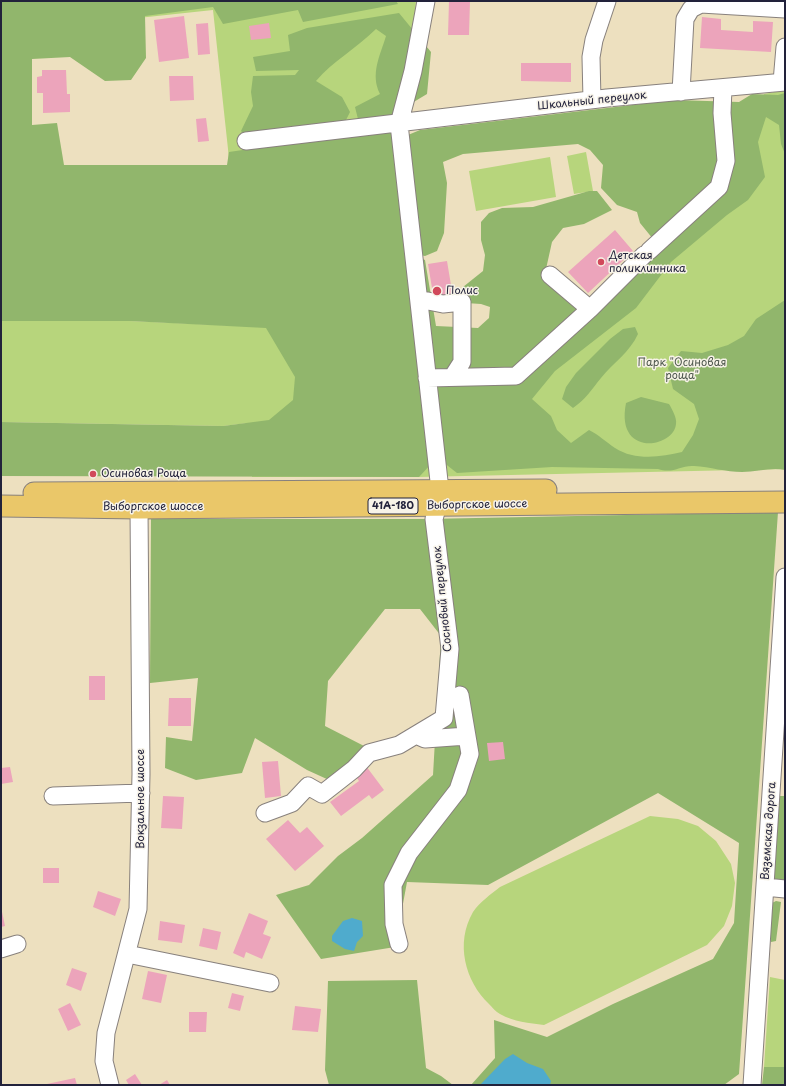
<!DOCTYPE html>
<meta charset="utf-8">
<style>
body{margin:0}
#map{position:relative;width:786px;height:1086px;overflow:hidden;background:#ede0bf;font-family:"Playpen Sans",sans-serif}
canvas{display:block}
.frame{position:absolute;inset:0;border:2px solid #22223b;pointer-events:none}
</style>
<div id="map">
<canvas width="786" height="1086"></canvas>
<div class="frame"></div>
</div>
<script>
const c = document.querySelector('canvas').getContext('2d');
c.lineJoin = 'round';
function paint(path, color) { c.fillStyle = color; c.fill(path, 'evenodd'); }
function trace(path, color, width, dash) { c.strokeStyle = color; c.lineWidth = width; c.lineCap = dash ? 'butt' : 'round'; c.setLineDash(dash || []); c.stroke(path); }
function label(font, color, halo, rows, align = 'center') {
  c.font = font + ' "Playpen Sans",sans-serif'; c.lineWidth = 3; c.setLineDash([]); c.textBaseline = 'middle'; c.strokeStyle = halo; c.fillStyle = color; for (const [text, x, y, turn = 0] of rows) {
    c.save(); c.translate(x, y); c.rotate((+turn || 0) * Math.PI / 180); c.textAlign = isNaN(turn) ? turn : align; if (halo) c.strokeText(text, 0, 0); c.fillText(text, 0, 0); c.restore();
  }
}
paint(new Path2D(`
 M1 1H416L406 126 424 386 517 381 734 181 764 94 785 90V469L419 477H252L248 423 223 426 1 422V321H129L241 326 228 149 213 10 7 32Z
 M586 152 593 191 574 194 567 156Z
 M550 157 556 197 476 211 469 171Z
 M650 816 678 819 698 826 716 841 731 864 735 883 732 906 724 926 707 945 544 1025C529 1023 514 1022 500 1014 496 1012 492 1007 489 1004 465 981 455 943 473 912 480 902 491 894 500 887Z
 M770 977 785 980V1067H764Z`), '#b7d57c');
paint(new Path2D(`
 M1 1H396L398 4 303 22 298 10 223 24 213 7 145 16 146 58 131 80 105 81 70 57 32 59V125L57 123 64 165H227L229 152 406 126 432 463 419 477 1 476V422L223 426 269 420 293 400 295 377 266 328 129 321H1Z
 M399 13 431 52 427 94 407 106 395 116 358 119 355 107 380 94C370 74 380 56 386 36L376 29C357 48 333 61 316 81L342 97 350 112 343 126 245 135 241 131 253 106 251 92 253 76 295 75 299 70 256 71 253 57 290 51 288 35 307 28Z
 M785 93V154L781 144 779 125 766 117 758 142 765 177 748 200 727 215 671 262 636 308 555 371 532 399 551 416 557 430 571 443 589 430C599 435 606 442 615 448 635 461 661 457 682 452L693 435 699 419 694 404 673 389 668 368 681 351 702 353 728 345 744 336 756 319 785 300V470C771 467 757 472 742 472 726 472 710 467 694 466 680 465 674 474 658 469L552 467 457 473 443 462 418 257 425 260 436 326 478 328 489 318 490 307 481 304 466 303 463 297V287L483 271 485 255 481 240V222L489 213 502 208 533 207 589 191H597L612 210 584 224 563 228 552 242 544 278 576 306 615 294 662 250 640 223 637 212 617 205 601 188 603 165 590 150 578 144 463 154 443 162 447 183 444 233 437 251 425 256 419 255 408 135 420 130 675 100 739 102 752 94 778 95Z
 M635 327 638 334C630 352 613 363 601 378 592 389 585 400 573 408L562 399 566 387 576 373 610 339 623 329Z
 M641 397 669 404C672 409 677 418 676 424 674 448 615 458 626 403Z
 M778 512 739 1074 724 1085H471L495 1058 494 1020 547 1037 613 1004 713 959 734 923 739 843 658 793 488 885 407 882 395 947 321 959 276 895 309 885 338 856 362 838 433 775 441 636 420 609H385L328 681 325 726 366 747 329 780 307 770 255 738 242 773 196 780 165 768 166 737 192 741 198 678 150 683 151 519H426Z
 M778 796H785V884H777L771 875Z
 M776 901 781 902 776 941 771 942 770 904Z
 M417 980 426 1068 441 1076 453 1085H329L325 1070 328 981Z
 M764 1067H785V1085H762Z`), '#91b66c');
paint(new Path2D(`
 M352 918 362 921 363 936 357 942 354 951 345 949 332 941V936L343 921Z
 M513 1054 527 1063 543 1069 551 1081 550 1085H480L505 1059Z`), '#4fabcd');
paint(new Path2D(`
 M449 1H470L469 35H448Z
 M184 16 189 58 159 62 154 20Z
 M702 17 721 19V30L753 32V21L773 22 771 52 700 48Z
 M208 23 210 54 198 55 196 24Z
 M269 23 271 38 251 40 249 26Z
 M521 63H571V82L521 81Z
 M42 70H66L67 94H70V112L43 113V93H37V77L42 76Z
 M169 76H193L194 100 170 101Z
 M206 118 209 141 198 142 196 119Z
 M615 230 633 251 588 293 568 272Z
 M447 261 453 297 434 300 428 264Z
 M89 676H105V700H89Z
 M169 698H191V726H168Z
 M503 742 505 759 489 761 487 743Z
 M278 761 281 796 265 798 262 762Z
 M366 766 384 790 372 799 369 795 341 816 330 802 359 781 354 774Z
 M10 767 13 782 1 784V768Z
 M163 796 184 797 182 829 161 828Z
 M288 820 300 833 307 827 324 846 295 871 266 839Z
 M43 868H59V883H43Z
 M98 891 121 899 115 916 93 907Z
 M1 907 5 926 1 927Z
 M249 913 268 921 263 934 271 937 262 959 246 952 244 958 233 953Z
 M160 921 185 925 182 943 158 940Z
 M203 928 221 932 217 950 199 946Z
 M72 968 87 973 81 991 66 985Z
 M148 971 167 975 161 1003 142 999Z
 M232 993 244 996 240 1011 228 1008Z
 M70 1003 81 1025 68 1031 58 1009Z
 M295 1006 321 1009 318 1032 292 1030Z
 M189 1012H207L206 1032H189Z
 M135 1074 142 1085H129L126 1080Z
 M75 1078 77 1085H47V1084Z
 M167 1080 170 1085H159Z`), '#eca4bb');
const minor = new Path2D(`
 M426 1 413 71 399 124 440 490
 M782 82 785 47
 M681 92 685 19 691 9 701 4 785 9
 M592 100 591 57 594 40 607 1
 M246 141 607 98 785 82
 M649 251 719 187 726 161 722 113 723 88
 M550 275 590 309
 M419 302 428 301 443 304 462 302V362L453 376
 M427 378 516 376 590 309 644 255
 M416 735 425 739 467 736
 M53 796 141 793
 M265 813 292 803 308 786 322 794 354 769 369 753 399 745 444 718 450 649 434 519 438 505
 M765 887 785 889
 M399 944 394 924 393 885 409 853 458 790 470 754 460 695
 M1 949 17 944
 M127 954 270 983
 M110 1085 104 1061 106 1033 138 909 141 774 139 508
 M752 1085 785 577`);
const major = new Path2D(`
 M34 493 546 490
 M1 506 139 508 785 502`);
trace(minor, '#88817d', 19);
trace(major, '#88817d', 23);
trace(minor, '#fff', 17);
trace(major, '#eac769', 21);
for (const [x, y, r, color] of [
 [601,262,4,"#d1495b"],
 [437,291,5,"#d1495b"],
 [93,474,4,"#d1495b"]
]) { const dot = new Path2D(); dot.arc(x, y, r, 0, 2 * Math.PI); c.fillStyle = color; c.fill(dot); trace(dot, '#f7f3e8', 1.5); }
for (const [x, y, w] of [
 [393,506,50]
]) { const box = new Path2D(); box.roundRect(x - w / 2, y - 8, w, 16, 3); c.fillStyle = '#f7f3e8'; c.fill(box); trace(box, '#22223b', 1); }
label('bold 10px', '#22223b', null, [
 ["41А-180",393,506]
]);
label('11px', '#22223b', '#f7f3e8', [
 ["Школьный переулок",592,101,-6],
 ["Выборгское шоссе",477,505,-1],
 ["Выборгское шоссе",153,507],
 ["Сосновый переулок",443,599,-96],
 ["Вокзальное шоссе",141,799,-90],
 ["Вяземская дорога",769,831,-86]
]);
label('11px', '#22223b', '#f7f3e8', [
 ["Детская",609,256],
 ["поликлинника",609,269],
 ["Полис",446,291],
 ["Осиновая Роща",101,474]
], 'left');
label('11px', '#4f584e', '#f7f3e8', [
 ["Парк \"Осиновая",682,363],
 ["роща\"",682,376]
]);
</script>
